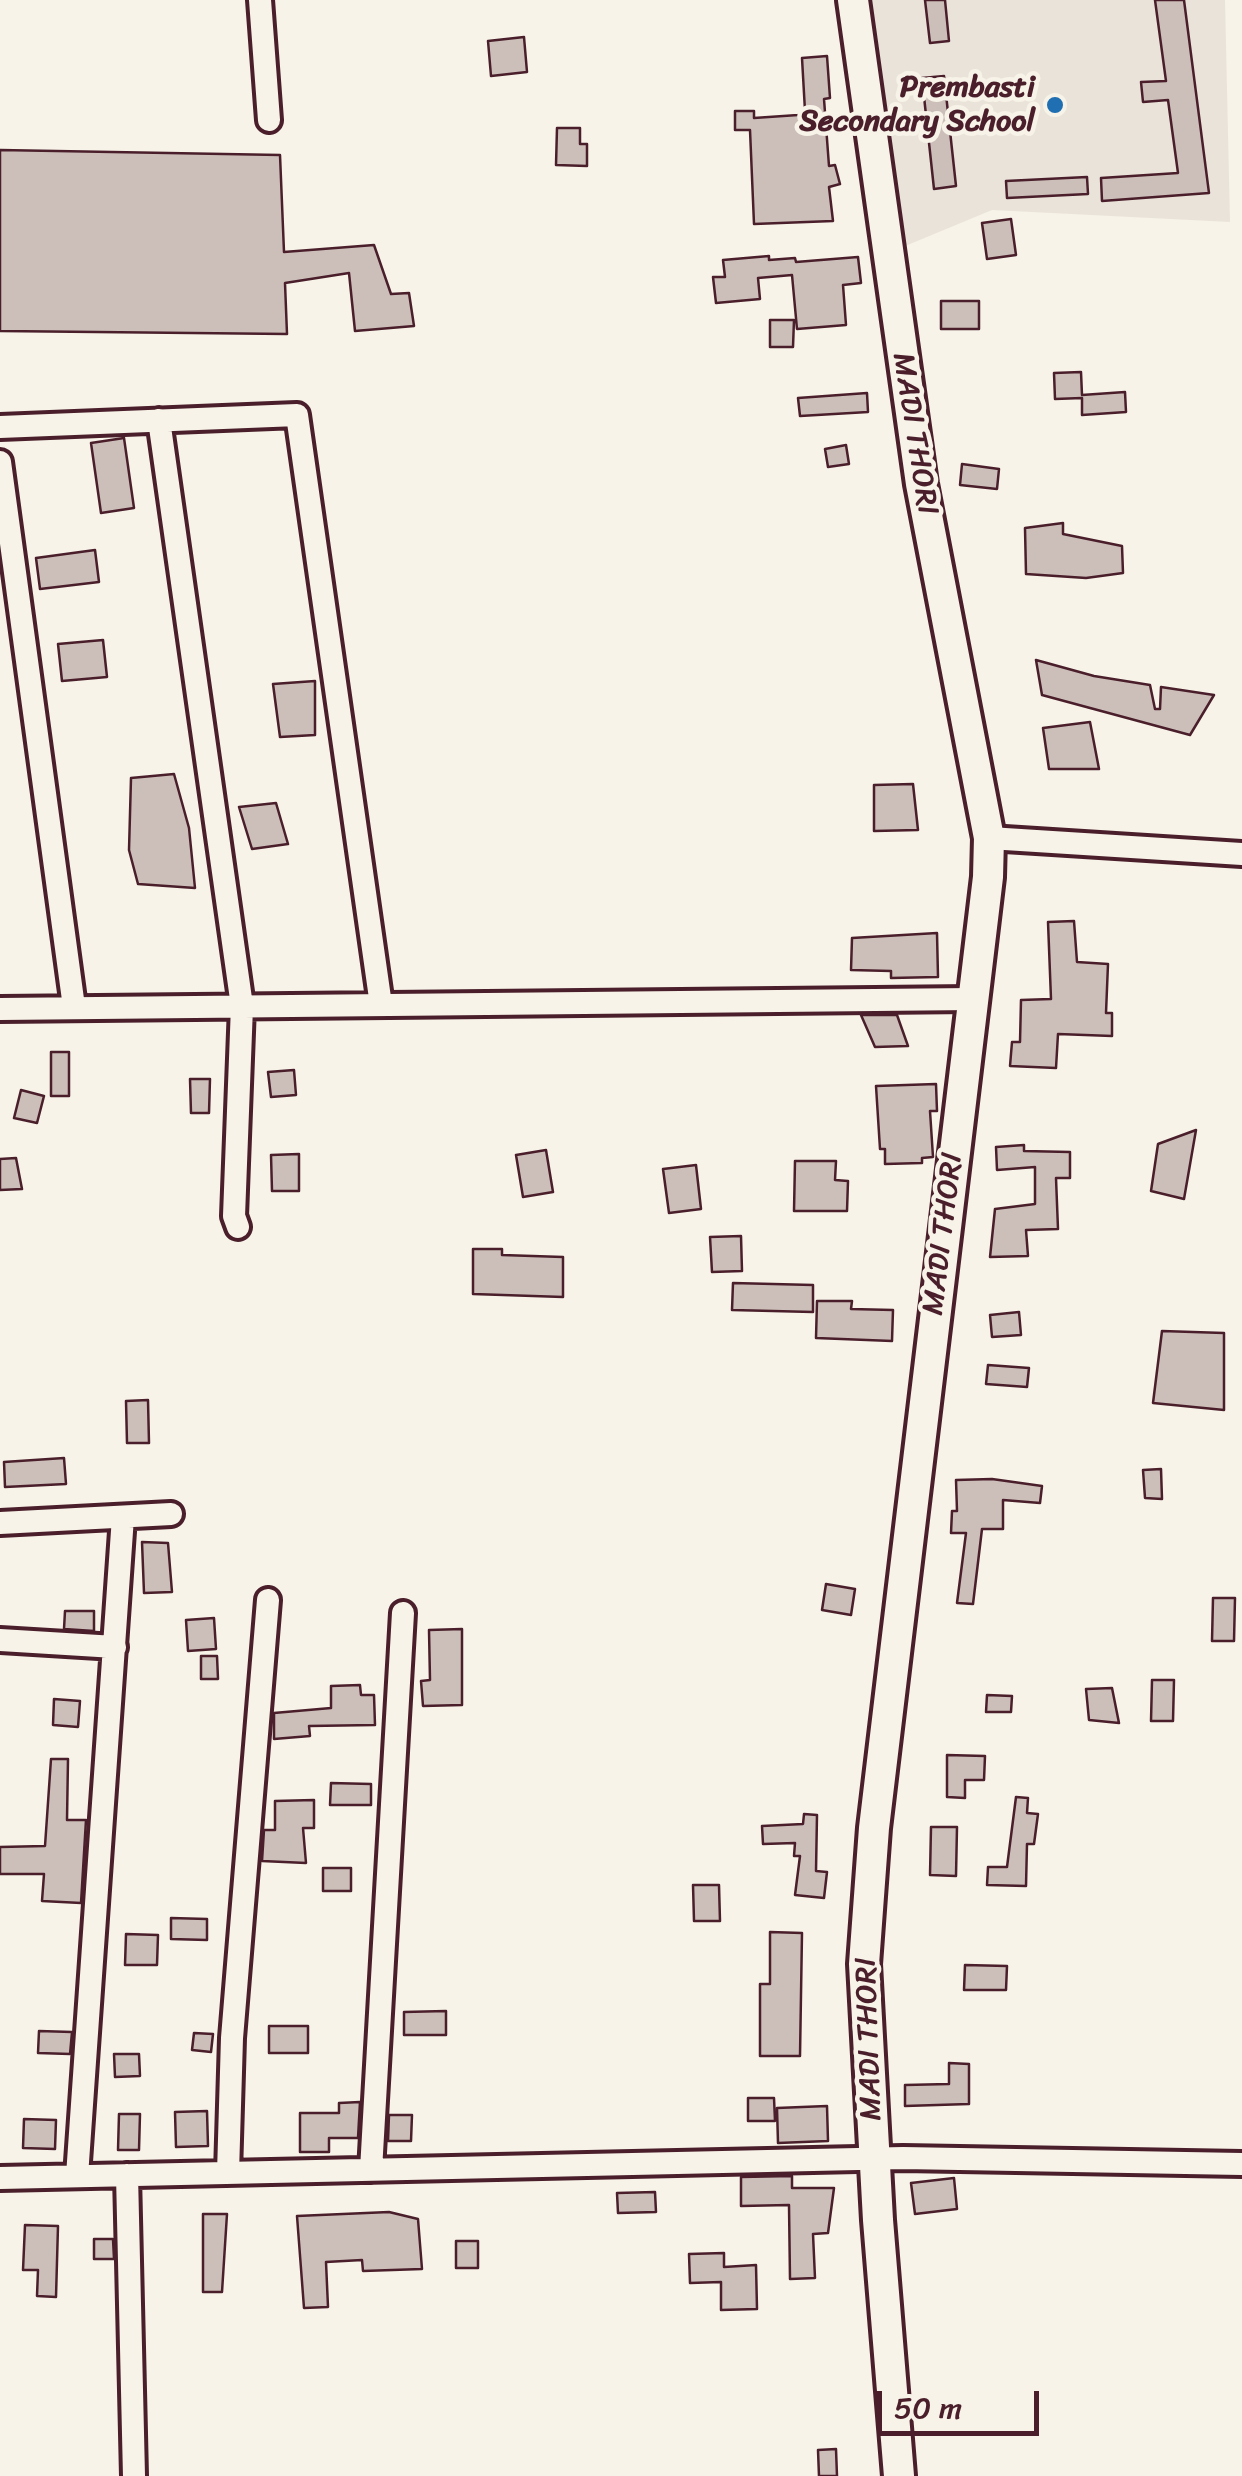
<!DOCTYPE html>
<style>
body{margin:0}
#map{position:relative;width:1242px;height:2476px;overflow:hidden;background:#f7f3e8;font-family:Sriracha,sans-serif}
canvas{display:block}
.scale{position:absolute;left:877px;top:2391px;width:162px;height:45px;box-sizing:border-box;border:5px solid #4a1f2b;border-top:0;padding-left:12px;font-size:30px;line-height:35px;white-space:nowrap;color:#4a1f2b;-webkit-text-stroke:8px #f7f3e8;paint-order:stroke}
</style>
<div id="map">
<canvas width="1242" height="2476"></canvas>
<div class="scale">50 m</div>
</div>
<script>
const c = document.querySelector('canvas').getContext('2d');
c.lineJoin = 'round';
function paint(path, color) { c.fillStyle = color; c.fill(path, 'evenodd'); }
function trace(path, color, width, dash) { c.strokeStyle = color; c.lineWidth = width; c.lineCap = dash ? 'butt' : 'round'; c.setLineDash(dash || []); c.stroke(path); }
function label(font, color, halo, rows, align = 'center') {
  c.font = font + ' Sriracha,sans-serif'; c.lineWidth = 9; c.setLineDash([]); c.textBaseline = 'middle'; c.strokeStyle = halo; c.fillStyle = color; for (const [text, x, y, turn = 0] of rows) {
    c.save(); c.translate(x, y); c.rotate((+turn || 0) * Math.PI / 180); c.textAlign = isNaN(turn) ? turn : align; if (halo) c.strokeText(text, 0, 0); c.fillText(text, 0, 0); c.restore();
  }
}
paint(new Path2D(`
 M871 0H1225L1230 222 992 210 898 249Z`), '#eae3da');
const building = new Path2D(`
 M925 0H945L949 41 930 43Z
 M1155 0H1184L1209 193 1102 201 1101 178 1178 173 1168 100 1143 102 1141 82 1166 81Z
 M524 37 527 72 491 76 488 41Z
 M827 56 830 98 824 99 829 166 835 165 840 184 829 187 833 221 754 224 750 130H735V111H754V118L798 115 805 111 802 58Z
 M944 76 956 186 934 189 922 78Z
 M557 128H580V144H587V166L556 165Z
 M0 150 280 155 284 252 374 245 391 294 409 293 414 326 355 331 349 273 285 283 287 334 0 331Z
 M1087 177 1088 194 1007 198 1006 181Z
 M1011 219 1016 255 987 259 982 223Z
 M769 256V260L795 258 796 262 858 257 861 283 843 285 846 325 797 329 792 275 758 278 760 299 716 303 713 277H725L723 260Z
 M941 301H979V329H941Z
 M770 320H794L793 347H770Z
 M1081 372 1082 395 1125 392 1126 412 1082 415V398L1055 399 1054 373Z
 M867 393 868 412 800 416 798 398Z
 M124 438 134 508 101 513 91 443Z
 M846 445 849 464 828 467 825 449Z
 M962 464 999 469 997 489 960 485Z
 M1063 523V534L1122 546 1123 573 1086 578 1026 574 1025 528Z
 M95 550 99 582 40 589 36 558Z
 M103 640 107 677 62 681 58 644Z
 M1036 660 1094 676 1150 685 1155 709H1160L1161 687 1214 695 1190 735 1042 695Z
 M315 681V735L280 737 273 684Z
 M1090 722 1099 769H1049L1043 728Z
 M174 774 189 828 195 888 138 884 129 850 131 778Z
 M913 784 918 830 874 831V785Z
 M276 803 288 844 252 849 239 807Z
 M1074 921 1077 962 1108 964 1106 1013H1112V1036L1058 1034 1056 1068 1010 1066 1012 1042H1020L1021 1000 1051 999 1048 922Z
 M937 933 938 977 891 978V971L851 970 852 938Z
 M861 1015H897L908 1046 875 1047Z
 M51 1052H69V1096H51Z
 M294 1070 296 1095 271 1097 268 1072Z
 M190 1079H210L209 1113H191Z
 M936 1084 937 1111H930L933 1157 922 1158V1163L885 1164V1149H880L876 1086Z
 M21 1090 44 1096 37 1123 14 1118Z
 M1196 1130 1184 1199 1151 1191 1158 1144Z
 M1024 1145V1151L1070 1152V1178H1056L1058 1229 1026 1230 1028 1256 990 1257 995 1209 1035 1204V1167L997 1170 996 1147Z
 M546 1150 553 1192 523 1197 516 1155Z
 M299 1154V1191H272L271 1155Z
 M16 1158 22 1189 0 1190V1159Z
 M795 1161H836L835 1180 848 1181 847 1211H794Z
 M696 1165 701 1209 669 1213 663 1169Z
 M741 1236 742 1271 712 1272 710 1237Z
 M473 1249H502V1255L563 1257V1297L473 1294Z
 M733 1283 813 1285V1312L732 1310Z
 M817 1301H852L851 1309 893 1310 892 1341 816 1338Z
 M1019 1312 1021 1335 992 1337 990 1315Z
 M1162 1331 1224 1333V1410L1153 1403Z
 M988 1365 1029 1368 1027 1387 986 1384Z
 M148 1400 149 1443H127L126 1401Z
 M64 1458 66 1484 5 1487 4 1462Z
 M1161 1469 1162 1499 1145 1498 1143 1470Z
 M992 1479 1042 1486 1040 1503 1003 1500V1529H982L973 1604 957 1603 966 1533H951L952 1511H957L956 1480Z
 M142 1542 168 1543 172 1592 144 1593Z
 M826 1584 855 1589 851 1615 822 1610Z
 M1213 1598H1235L1234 1641H1212Z
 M65 1611H94V1631L64 1629Z
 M214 1618 216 1649 188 1651 186 1620Z
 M462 1629V1705L423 1706 421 1681 430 1680 429 1630Z
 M201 1656H217L218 1679H201Z
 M1152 1680H1174L1173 1721H1151Z
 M360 1685 361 1695H374L375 1725 309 1726 310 1736 274 1739V1713L331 1708V1686Z
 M1112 1688 1119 1723 1089 1720 1086 1689Z
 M987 1695 1012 1696 1011 1712H986Z
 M54 1699 80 1701 78 1727 53 1725Z
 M947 1755 985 1756 984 1780H965V1798L947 1797Z
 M51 1759H68L67 1820H86L81 1903 42 1901 44 1874H0V1847L45 1846Z
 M331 1783 371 1784V1805H330Z
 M1016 1797 1028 1798 1027 1813 1038 1814 1034 1844H1027L1026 1886 987 1885 988 1867H1007Z
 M314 1800V1828H303L306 1863 262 1861 264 1830H275V1801Z
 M804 1814 817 1815 816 1871 827 1872 824 1898 795 1895 800 1856H794L795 1843 763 1844 762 1826 803 1824Z
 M931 1827H957L956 1876 930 1875Z
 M323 1868H351V1891H323Z
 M693 1885H719L720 1921H694Z
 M171 1918 207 1919V1940L171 1939Z
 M770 1932 802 1933 800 2056H760V1984H770Z
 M126 1934 158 1935 157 1965H125Z
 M965 1965 1007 1966 1006 1990H964Z
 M446 2011V2035H404V2012Z
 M269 2026H308V2053H269Z
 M39 2031 72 2032 70 2054 38 2053Z
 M194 2033 213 2034 211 2052 192 2050Z
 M114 2054H139L140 2076 115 2077Z
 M949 2063 969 2064V2104L905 2106V2085L949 2084Z
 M748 2098H774L775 2121H748Z
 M360 2102 358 2138H329V2152H300V2113H339V2103Z
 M827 2106 828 2141 778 2143 777 2108Z
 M207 2111 208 2146 176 2147 175 2112Z
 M119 2114H140L139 2150H118Z
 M389 2115H412L411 2141H388Z
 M24 2119 56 2120 55 2149 23 2148Z
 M792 2176V2188H834L828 2233 813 2234 815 2278 790 2279 789 2205 741 2206V2177Z
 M954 2178 957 2209 915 2214 911 2183Z
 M655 2192 656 2212 618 2213 617 2193Z
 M389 2212 418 2219 422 2269 363 2271 362 2260 326 2262 328 2307 304 2308 297 2216Z
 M203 2214H227L222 2292H203Z
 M25 2225 58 2226 56 2297 37 2296 38 2270H23Z
 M94 2239H113L114 2259H94Z
 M456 2241H478V2268H456Z
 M724 2253V2267L756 2265 757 2309 721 2310V2282L690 2283 689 2254Z
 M836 2449 837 2476H819L818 2450Z`);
paint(building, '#ccbfb9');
trace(building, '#4a1f2b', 2.5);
const minor = new Path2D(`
 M260 0 269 120
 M159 420 242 1006 234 1216 238 1227
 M0 427 297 415 381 1005
 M0 462 74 1007
 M989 838 1242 854
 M0 1009 972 999
 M0 1523 171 1514
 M0 1640 115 1647
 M371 2170 403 1613
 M228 2173 232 2038 268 1600
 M127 2175 134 2476
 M77 2176 123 1517
 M0 2178 903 2158 1242 2164`);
const secondary = new Path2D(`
 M853 0 921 484 989 838 988 877 874 1828 864 1964 878 2220 899 2476`);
trace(minor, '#4a1f2b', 30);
trace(secondary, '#4a1f2b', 38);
trace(minor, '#f7f3e8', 22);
trace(secondary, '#f7f3e8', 30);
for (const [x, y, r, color] of [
 [1055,105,10,"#1f6fb2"]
]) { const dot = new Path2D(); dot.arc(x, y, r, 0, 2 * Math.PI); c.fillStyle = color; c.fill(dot); trace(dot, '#f7f3e8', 4); }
label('bold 30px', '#4a1f2b', '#f7f3e8', [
 ["Prembasti",1035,88],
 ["Secondary School",1035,122]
], 'right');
label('30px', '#4a1f2b', '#f7f3e8', [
 ["MADI THORI",914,434,81],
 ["MADI THORI",944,1234,-83],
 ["MADI THORI",870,2039,-92]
]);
</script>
